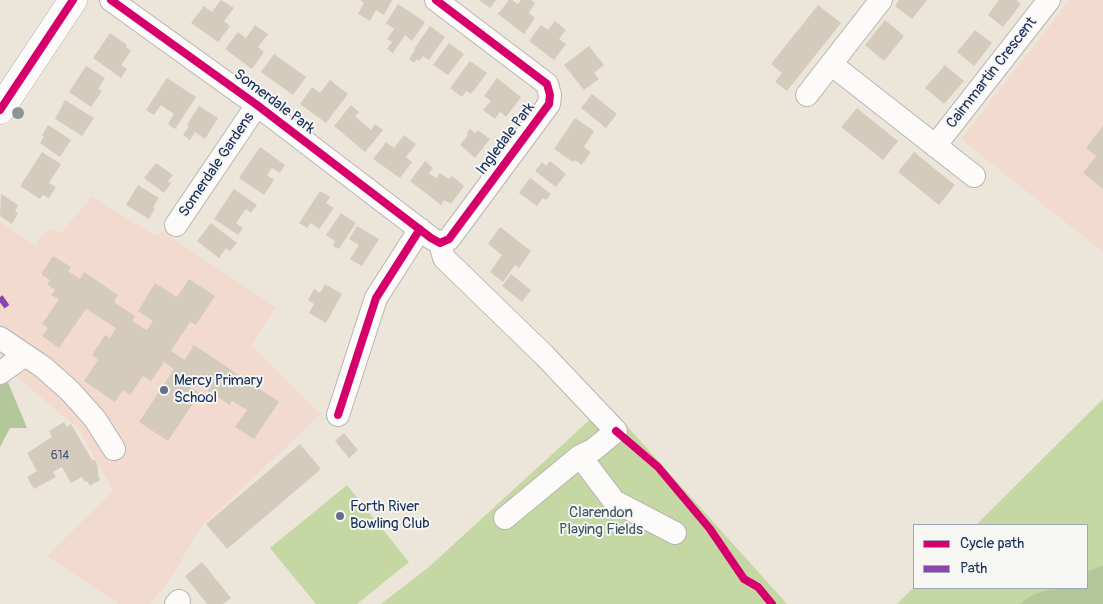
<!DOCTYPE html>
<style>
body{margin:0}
#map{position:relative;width:1103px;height:604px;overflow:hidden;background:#ece5da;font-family:Pangolin,sans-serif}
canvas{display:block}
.legend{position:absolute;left:913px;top:524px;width:175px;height:65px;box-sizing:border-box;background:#f6f6f2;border:1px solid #9ea6b7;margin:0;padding:6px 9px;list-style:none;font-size:15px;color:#1b2f5e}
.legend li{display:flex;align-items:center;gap:10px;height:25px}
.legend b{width:25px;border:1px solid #9ea6b7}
</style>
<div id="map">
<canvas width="1103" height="604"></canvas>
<ul class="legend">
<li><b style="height:6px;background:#d6006c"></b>Cycle path</li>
<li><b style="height:6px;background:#8e44ad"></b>Path</li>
</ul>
</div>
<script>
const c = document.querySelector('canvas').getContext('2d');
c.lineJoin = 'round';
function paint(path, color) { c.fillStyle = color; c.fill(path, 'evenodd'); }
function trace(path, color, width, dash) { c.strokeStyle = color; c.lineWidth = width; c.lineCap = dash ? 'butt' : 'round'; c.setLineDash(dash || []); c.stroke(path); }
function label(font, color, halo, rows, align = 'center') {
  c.font = font + ' Pangolin,sans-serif'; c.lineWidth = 4; c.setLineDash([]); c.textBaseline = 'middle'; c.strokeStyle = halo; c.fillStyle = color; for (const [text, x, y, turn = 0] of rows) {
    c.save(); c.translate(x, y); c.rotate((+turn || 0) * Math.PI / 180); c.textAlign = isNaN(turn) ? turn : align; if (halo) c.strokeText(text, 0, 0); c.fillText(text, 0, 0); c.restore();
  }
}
paint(new Path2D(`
 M1070 0H1103V252L961 139Z
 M92 196 155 236 162 231 276 307 252 345 321 414 201 527 169 581 150 604H119L47 556 113 491 79 429 0 363V222L35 245 50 228 60 234Z`), '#f2dace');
paint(new Path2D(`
 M1103 399V604H897L914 587 1087 588V525H976Z
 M607 404 787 604H381L430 566Z
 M347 485 409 562 357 604H316L270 548Z`), '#c5d7a3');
paint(new Path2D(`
 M0 378 7 380 27 428H10L0 447Z
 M1103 565V604H1020C1041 586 1061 588 1087 588V572Z`), '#b3c79b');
paint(new Path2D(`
 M221 0 234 8 224 21 230 26 218 42 191 23 204 6 212 12Z
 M360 0H392L384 15 376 10 370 21 358 14 364 3Z
 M479 0H496L490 8Z
 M509 0H512L518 4 521 0H531L535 3 529 13 535 18 524 34 498 14Z
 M899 0H927L912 19 895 6Z
 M999 0H1016L1021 4 1003 27 988 15Z
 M398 4 425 22 412 41 405 35 393 53 387 49 392 42 387 39 394 29 386 23Z
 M818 5 841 23 787 91 775 82 782 73 771 64Z
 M885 20 904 36 884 61 865 45Z
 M555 21 566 30 559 39 566 44 554 60 529 41 541 25 548 30Z
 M255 25 268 34 258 47 264 52 252 69 225 49 238 32 246 38Z
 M430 26 445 37 429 60 423 56 419 61 417 59 414 63 409 59 415 50 414 49Z
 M975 30 992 43 974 66 957 52Z
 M110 33 127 45 126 47 131 51 121 65 127 69 121 78 93 58Z
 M449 43 464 54 448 75 433 65Z
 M589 46 604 65 594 73 599 79 584 90 564 65Z
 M274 54 306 77 293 95 261 72Z
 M470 61 487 73 471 94 466 91 462 97 450 88Z
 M945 65 964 81 944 104 925 88Z
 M86 66 105 78 98 89 102 91 91 107 69 92Z
 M167 78 196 97 175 129 168 124 174 114 161 105 154 115 146 110Z
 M497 78 521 97 506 117 500 112 495 119 483 110 491 101 484 96Z
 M330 80 348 94 326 123 300 104 312 87 320 93Z
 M592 94 617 114 606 128 581 108Z
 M65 100 94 118 82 136 55 119Z
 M351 105 359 112 355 116 371 130 375 124 383 130 365 152 334 126Z
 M199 106 218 118 205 139 195 132 190 140 183 135 189 126 187 125Z
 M857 108 898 141 883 160 841 127Z
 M575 118 594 131 584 147 591 152 582 165 575 160 573 162 554 149Z
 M48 125 71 140 60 157 40 143 44 136 42 135Z
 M1103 126V189L1083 173 1096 156 1086 148Z
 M470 129 475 133 478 130 490 139 475 158 460 145 468 135 467 133Z
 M404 135 416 144 406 157 412 162 400 178 373 159 386 142 394 148Z
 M260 147 285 165 280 173 272 168 267 175 274 180 264 195 239 178Z
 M42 152 61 164 49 183 56 187 49 198 43 195 40 199 20 186Z
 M914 152 955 185 939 205 898 172Z
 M425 161 433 168 429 173 436 178 440 173 449 179 452 176 464 186 451 204 444 200 441 205 410 181Z
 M550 161 566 174 556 187 535 171 542 162 546 166Z
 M156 163 173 175 168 181 171 183 164 193 144 178Z
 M530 178 551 194 546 200 543 198 537 206 519 193Z
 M138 185 159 198 153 207 155 208 149 219 126 205Z
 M234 189 257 205 251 213 246 209 236 223 243 228 238 235 214 219Z
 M320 191 330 197 326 203 334 208 319 229 311 223 307 228 299 223Z
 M1 194 18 205 15 211 18 213 12 224 0 216Z
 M341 213 356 223 339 249 333 246 335 241 326 235Z
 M211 223 237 243 230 251 226 248 219 258 197 241Z
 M357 226 379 239 362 266 350 259 359 245 349 239Z
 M500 227 531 251 519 268 515 265 503 282 490 272 502 255 488 244Z
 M53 256 71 267 68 271 80 279 84 272 118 295 114 302 135 316 132 321 147 330 153 321 138 311 155 283 177 297 189 279 215 296 196 325 190 322 171 351 185 360 194 345 279 402 254 439 235 427 247 410 232 401 230 405 194 382 190 387 200 393 168 441 139 422 174 369 164 362 151 381 143 376 130 395 123 390 115 402 84 381 98 360 92 355 105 335 110 338 116 328 86 309 59 348 42 336 48 328 42 324 59 299 51 295 55 290 47 284 50 280 41 274Z
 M511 274 531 290 522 302 502 286Z
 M325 284 342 294 326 323 309 313 314 304 308 300 314 289 320 293Z
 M64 422 67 427 71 424 92 460H95L98 467V475L100 480 90 486 87 481 85 482 82 477 71 483 62 467 53 472 56 477 34 489 27 477 37 471 27 453 52 437 49 431Z
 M344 433 358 450 349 458 335 441Z
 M300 444 321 469 227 549 206 524Z
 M202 562 231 598 223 604H207L185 576Z`), '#d5cbbd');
const minor = new Path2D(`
 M111 0 257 105 431 238 440 243
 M436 0 547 84 550 95 549 104 449 239 440 243
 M831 64 974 176
 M807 95 881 0
 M935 146 1049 0
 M176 225 257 105
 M440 243 444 258 545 356 616 431 593 450 580 456 505 518
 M0 338 43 367 70 391 95 419 114 449
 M0 373 25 355
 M338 415 376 298 420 229
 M580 456 614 501 675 533
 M176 604 179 601`);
const highway = new Path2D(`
 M0 110 73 0`);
trace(minor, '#b8b5b3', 24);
trace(highway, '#b8b5b3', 29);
trace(minor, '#fcfbf9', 22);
trace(highway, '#fcfbf9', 28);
trace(new Path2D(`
 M0 297 7 307`), '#8e44ad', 6, [12, 6]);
trace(new Path2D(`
 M111 0 257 105 431 238 440 243 449 239 549 104 550 95 547 84 436 0
 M0 110 73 0
 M338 415 376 298 420 229
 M616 431 658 467 710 529 744 579 758 587 772 604`), '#d6006c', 8);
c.fillStyle = '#8c9699';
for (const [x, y] of [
 [18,113]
]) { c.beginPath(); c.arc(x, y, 6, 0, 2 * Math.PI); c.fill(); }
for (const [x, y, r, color] of [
 [164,390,5,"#646f89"],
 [340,516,5,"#646f89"]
]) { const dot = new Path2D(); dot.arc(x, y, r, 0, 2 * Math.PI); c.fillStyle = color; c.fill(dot); trace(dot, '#f6f6f2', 2); }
label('12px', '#4a5676', null, [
 ["614",60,456]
]);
label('15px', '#1b2f5e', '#f6f6f2', [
 ["Cairnmartin Crescent",992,73,-52],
 ["Somerdale Park",274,102,37],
 ["Ingledale Park",506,139,-53],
 ["Somerdale Gardens",217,165,-56]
]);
label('15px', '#1b2f5e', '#f6f6f2', [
 ["Mercy Primary",174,381],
 ["School",174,398],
 ["Forth River",350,507],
 ["Bowling Club",350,524]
], 'left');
label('15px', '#3e5664', '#f6f6f2', [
 ["Clarendon",601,513],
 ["Playing Fields",601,530]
]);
</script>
